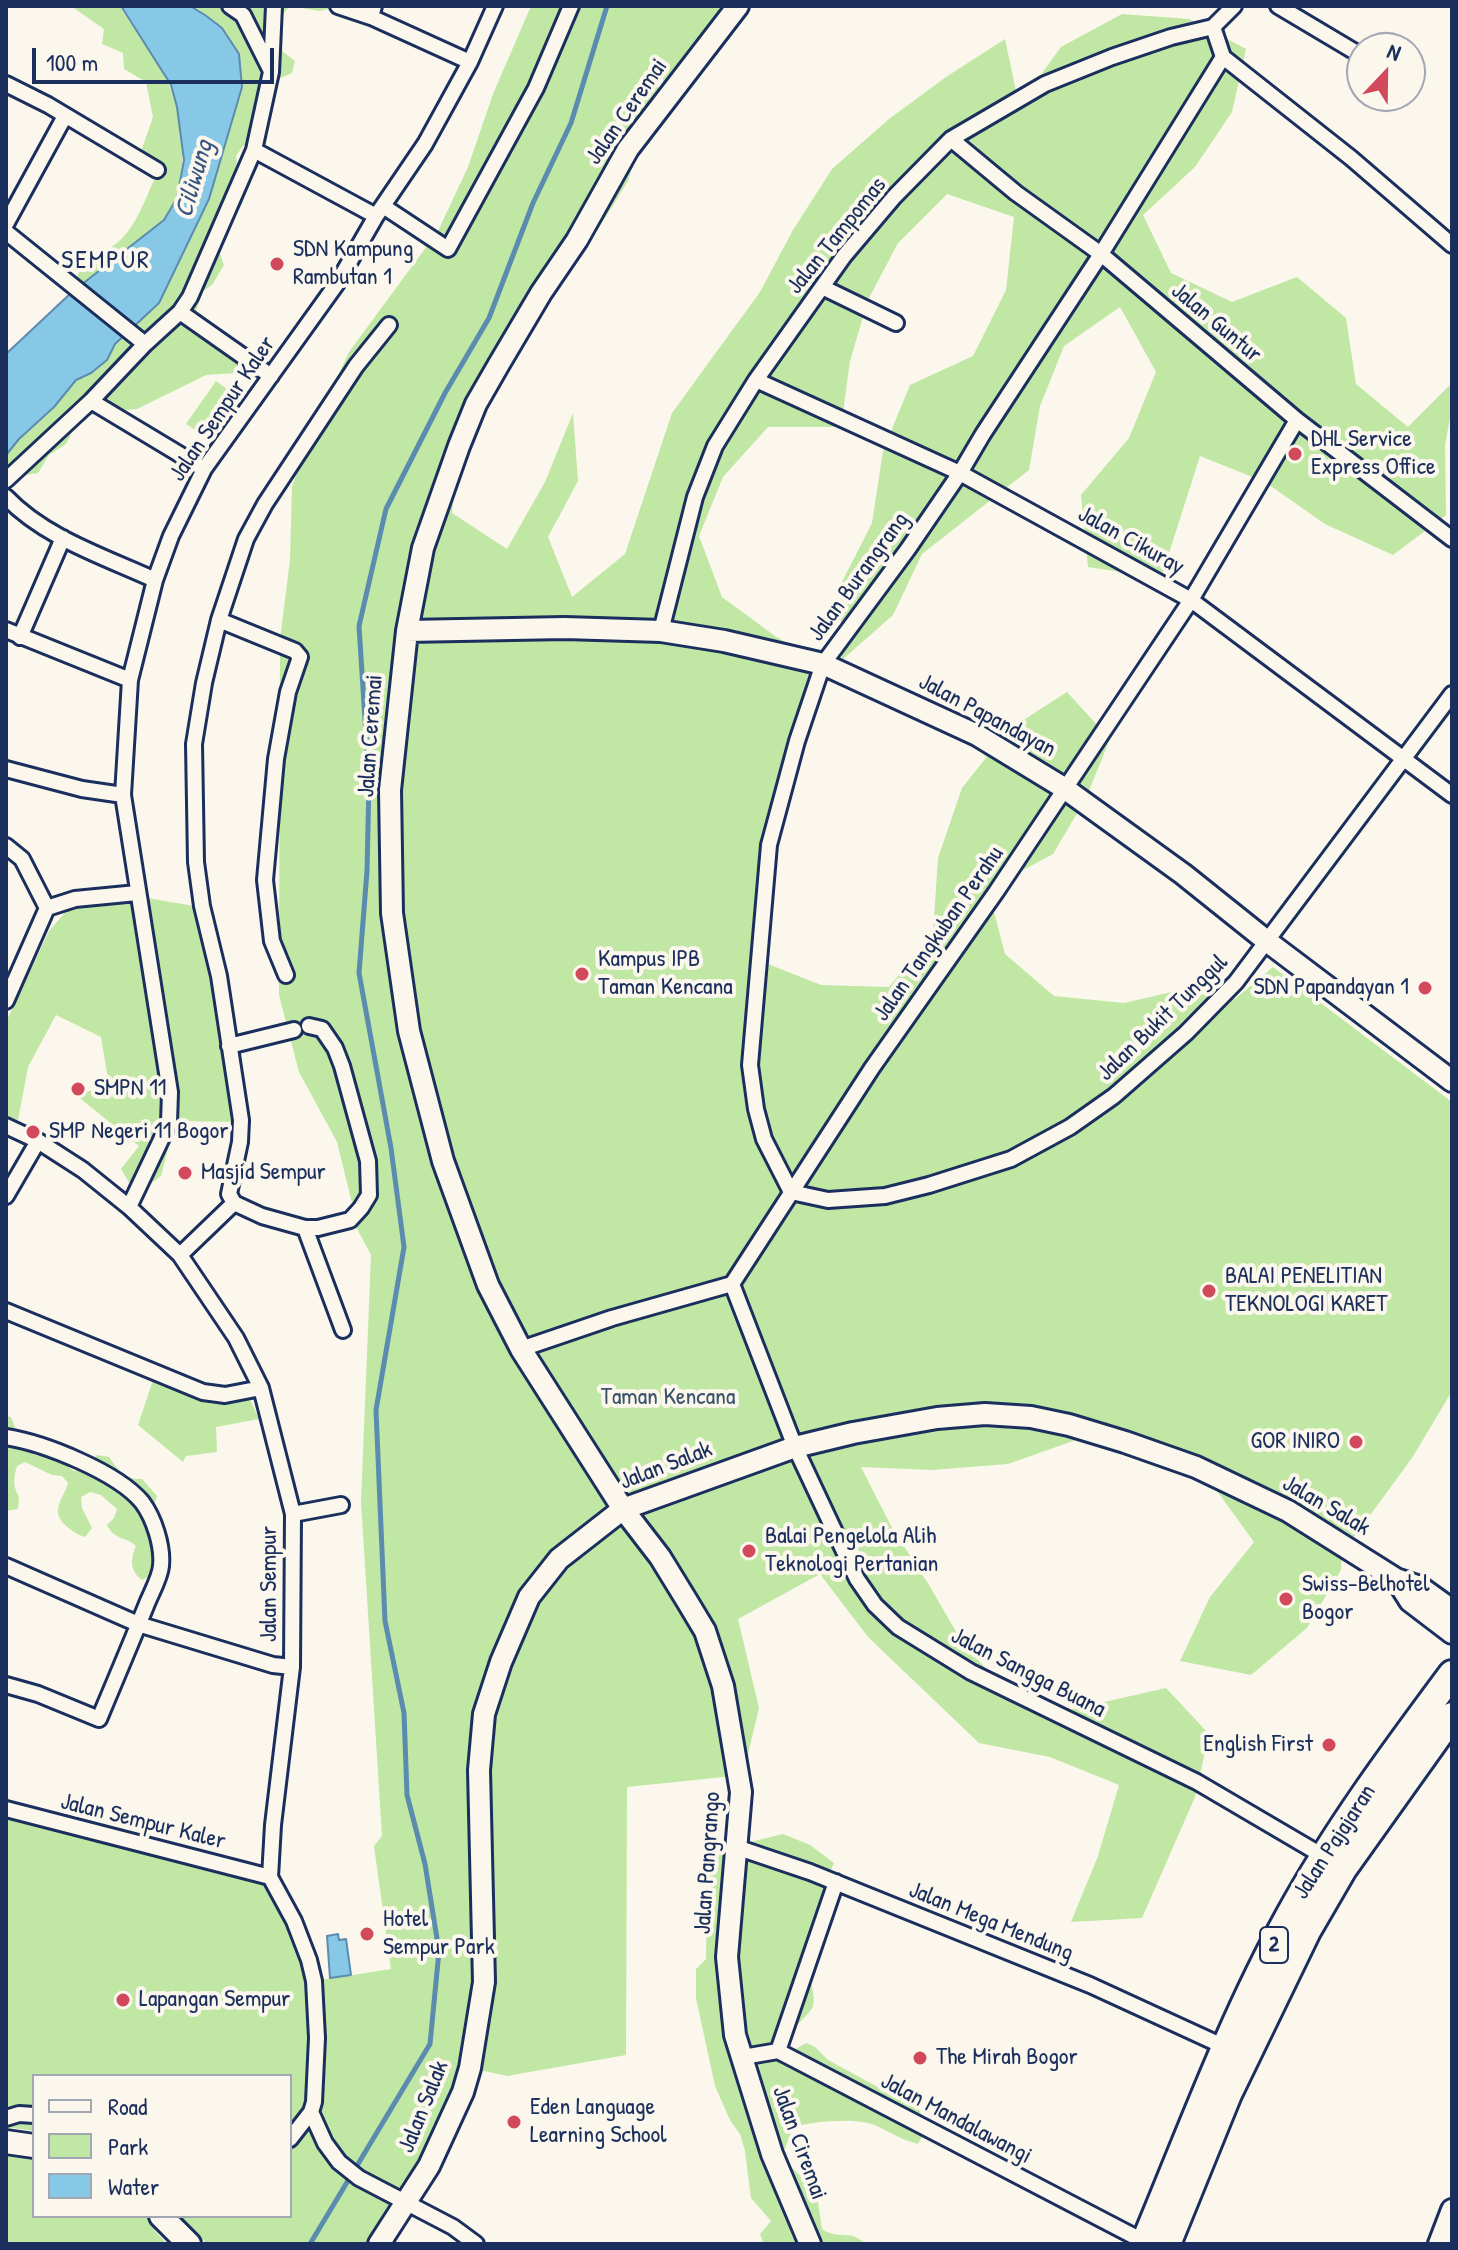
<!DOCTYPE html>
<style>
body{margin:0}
#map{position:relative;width:1458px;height:2250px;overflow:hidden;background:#fbf7ec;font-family:"Patrick Hand",sans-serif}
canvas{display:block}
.frame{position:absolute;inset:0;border:8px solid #1b2f5e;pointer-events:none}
.legend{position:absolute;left:32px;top:2074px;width:260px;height:144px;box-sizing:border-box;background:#fbf7ec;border:2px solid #a1a7b3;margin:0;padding:10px 14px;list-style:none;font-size:24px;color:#1b2f5e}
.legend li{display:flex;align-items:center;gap:16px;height:40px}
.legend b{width:40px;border:2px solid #a1a7b3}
.north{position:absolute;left:1346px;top:32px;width:80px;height:80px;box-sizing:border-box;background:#fbf7ec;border:2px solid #a1a7b3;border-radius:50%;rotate:22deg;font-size:22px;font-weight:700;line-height:32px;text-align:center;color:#1b2f5e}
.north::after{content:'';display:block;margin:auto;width:28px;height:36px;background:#d1495b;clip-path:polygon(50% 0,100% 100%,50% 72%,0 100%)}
.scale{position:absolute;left:32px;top:48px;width:242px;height:36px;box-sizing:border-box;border:4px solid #1b2f5e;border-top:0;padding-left:10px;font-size:24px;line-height:28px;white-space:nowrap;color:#1b2f5e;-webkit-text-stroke:6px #fbf7ec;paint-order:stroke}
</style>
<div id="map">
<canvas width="1458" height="2250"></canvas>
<div class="frame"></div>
<ul class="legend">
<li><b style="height:10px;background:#fbf7ec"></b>Road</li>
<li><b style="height:22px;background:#c0e7a3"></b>Park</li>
<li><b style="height:22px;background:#87c8e7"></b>Water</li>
</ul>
<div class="north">N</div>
<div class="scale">100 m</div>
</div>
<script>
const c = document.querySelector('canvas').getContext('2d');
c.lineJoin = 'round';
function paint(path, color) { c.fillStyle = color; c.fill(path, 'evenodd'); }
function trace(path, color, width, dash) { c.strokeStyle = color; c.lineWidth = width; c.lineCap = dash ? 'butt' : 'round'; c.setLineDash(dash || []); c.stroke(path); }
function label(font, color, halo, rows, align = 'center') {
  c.font = font + ' "Patrick Hand",sans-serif'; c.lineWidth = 8; c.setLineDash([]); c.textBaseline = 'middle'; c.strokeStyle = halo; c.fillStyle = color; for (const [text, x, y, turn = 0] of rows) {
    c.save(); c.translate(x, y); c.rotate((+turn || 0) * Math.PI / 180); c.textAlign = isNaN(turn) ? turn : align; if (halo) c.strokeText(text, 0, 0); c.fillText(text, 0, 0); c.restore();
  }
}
paint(new Path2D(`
 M71 6 120 7C136 32 156 58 169 85 186 120 190 190 163 220 138 249 100 267 71 292L85 257C130 249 138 214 156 176L137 163 153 117 146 82 124 69 123 53 102 44 104 29Z
 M190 6H227L245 9 247 6H328L329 9 319 11 290 6 283 14 278 48 295 61 292 73 274 81 253 141 243 146 236 156 237 166C262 190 230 221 216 243L224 265 212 285 203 291 192 323 247 356 246 367 237 373 206 375 137 409 127 410 103 405 93 415 84 417 76 424 66 444 49 455 38 473 15 477 6 483V455L19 439 54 407 76 380 91 373 107 360 115 344 159 303 209 200 242 87 239 54 222 28Z
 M531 6H729L689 53 664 92 662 65 658 81V99L640 142 628 181 598 229 573 233 459 443 452 513 507 549 545 482 573 413 578 481 548 537 572 597 625 554 672 413 760 292 793 230 832 169 889 119 946 77 1005 39 1019 105 1061 47 1122 14 1189 19 1246 49 1232 112 1195 167 1143 215 1171 273 1232 302 1297 277 1346 318 1356 384 1408 427 1452 383V407L1445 445 1446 515 1393 555 1325 524 1265 482 1200 456 1161 578 1088 567 1081 495 1129 438 1156 372 1120 307 1064 346 1040 406 1029 470 922 554 893 615 842 660 840 586 872 523 883 451 910 385 973 356 1006 290 1014 217 947 194 898 243 868 300 850 361 841 427H768L723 477 699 536 722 597 775 636 823 664 775 822 758 960 821 985 889 987 933 933 938 858 962 788 1008 730 1067 692 1110 739 1086 798 1053 854 988 889 1005 954 1054 996 1124 1003 1193 987 1235 999 1273 967 1452 1102V1391L1412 1458 1354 1537 1343 1530 1341 1570 1307 1628 1251 1675 1180 1661 1210 1597 1254 1542 1209 1480 1147 1444 1076 1440 1008 1464 932 1470 861 1467 891 1526 929 1585 962 1642 1007 1692 1069 1710 1166 1688 1209 1734 1195 1797 1142 1918 1071 1922 1098 1856 1119 1785 1050 1757 979 1743 868 1637 820 1574 738 1619 759 1708 743 1775 627 1787 626 2055 507 2076 470 2068 379 2244H207C190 2224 178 2227 154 2230L167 2244H6V2154L14 2155 34 2131 6 2127V1809L270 1877 314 1981 391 1969 374 1846 382 1836 361 1502 371 1255 355 1225V1215L337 1142 299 1072 279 995 280 640 290 560 292 486 319 416 349 352 438 231 468 167 493 94ZM34 2076H290V2216H34Z
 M216 381 235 395 206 437 186 424Z
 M135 896 206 908 238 1122 175 1121 161 1176 136 1194 121 1169 139 1146 76 1095 109 1085 101 1037 56 1015 28 1067 18 1120 6 1116V1022L49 931 70 907Z
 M153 1380 212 1404 247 1393 259 1419 216 1427 217 1452 186 1456 183 1462 138 1425Z
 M6 1416 11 1417 19 1438 34 1455 55 1458 74 1471 84 1469 97 1455 109 1457C119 1471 124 1480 142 1479L157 1496 153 1507 159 1554 152 1575 142 1580C130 1571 130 1560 136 1546 125 1536 114 1540 107 1525L114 1518 117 1509 101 1495 90 1492 81 1497 82 1508 92 1528 85 1537C75 1534 56 1522 58 1509 59 1500 66 1492 68 1483L62 1476 52 1475 25 1462 17 1466C13 1479 13 1486 19 1497L18 1509 6 1511Z
 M783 1834 810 1845 834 1863 830 1872 814 1882 827 1888 802 1959 811 1963 816 1972 811 1980C812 1989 815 1998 813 2006 809 2018 764 2054 751 2062L784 2056 806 2043 815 2047 828 2060 920 2110 923 2135 918 2144C903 2140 891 2133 877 2126 857 2117 815 2121 794 2127L783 2153 786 2163 816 2189 822 2229C837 2240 852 2229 865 2244L763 2242 760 2234 771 2221 751 2198 745 2151 740 2134 730 2120 715 2086 696 1998V1969L706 1959 707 1900 704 1866 710 1852Z`), '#c0e7a3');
const water = new Path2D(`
 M121 6H190L205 15 222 28 239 54 242 87 209 199 159 303 115 344 107 360 91 373 76 380 54 407 19 439 6 455V354L72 292 164 220 177 198 184 160 177 107 171 85Z
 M338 1934 339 1940 346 1939 351 1975 330 1978 327 1936Z`);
paint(water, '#87c8e7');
trace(water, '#5c8bb0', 2);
trace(new Path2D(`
 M310 2244 430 2044 439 1951 425 1864 407 1795 404 1713 385 1621 376 1410 404 1247 391 1148 359 973 367 871 369 782 359 626 386 509 445 393 489 318 533 203 571 123 607 6`), '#5c8bb0', 5);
const street = new Path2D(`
 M230 6 243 15 271 71
 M338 6 371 17 374 6
 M1278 6 1362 56
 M371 17 470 62
 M1223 57 1351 158 1452 245
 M1223 57 1213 27 1234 6
 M6 84 48 105 157 170
 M951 139 1016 193 1101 254 1297 420 1452 539
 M254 150 376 216
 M383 206 448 249 536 88 571 6
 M6 224 65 116
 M6 232 145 344
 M822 287 896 323
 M180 312 271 376
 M756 380 960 473 1191 600 1452 795
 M91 401 204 469
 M6 480 91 401 145 344 180 312 190 297 254 150 271 72 274 6
 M6 497C45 538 105 557 155 580
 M219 620 295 651 300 657 288 692 276 759 265 880 272 941 286 975
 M6 630 130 680
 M661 631 695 497 715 446 756 380 844 256 894 197 951 139 1045 84 1112 57 1171 37 1213 27
 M20 637 63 538
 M6 769 82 789 123 795
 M6 846 22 859 47 908 6 1001
 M47 908 75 899 137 893
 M309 1026 322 1029 335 1048 342 1066 368 1161 369 1195 361 1208 350 1220 318 1228H305L262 1216 234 1203 229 1194 240 1142 241 1120 219 976 202 906 196 862 194 744 204 683 219 620 246 539 265 504 356 366 389 325
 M229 1046 294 1030
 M6 1126 38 1141 83 1170 129 1207 180 1255 236 1338 261 1388 293 1514 292 1667 273 1825 270 1877 294 1921 309 1960 314 1981 317 2038 314 2102 311 2112 290 2139
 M791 1192 764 1139 756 1109 750 1065 769 845 797 741 823 664 908 549 960 473 983 434 1101 254 1223 57
 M791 1192 828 1200 885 1196 929 1185 1011 1159 1070 1127 1114 1096 1186 1033 1236 982 1452 694
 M6 1196 38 1141
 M129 1207 169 1123 170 1092 123 795 130 680 155 580 171 536 204 469 338 282 376 216 425 144 470 62 495 6
 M305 1228 343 1330
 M180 1255 234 1203
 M732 1284 795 1447 857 1579 875 1605 898 1627 971 1672 1197 1782 1323 1856
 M6 1311 203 1392 225 1395 261 1388
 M521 1349 612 1318 732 1284 872 1068 996 892 1191 600 1297 420
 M6 1437C44 1443 117 1472 142 1502 154 1518 163 1546 161 1566 160 1578 151 1593 146 1606 131 1643 115 1681 99 1719L38 1694 6 1685
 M293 1514 341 1505
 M6 1566 138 1624 273 1665 292 1667
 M6 1809 270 1877
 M736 1847 810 1872 1090 1985 1225 2047
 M778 2051 836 1882
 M743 2057 778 2051 1145 2242
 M311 2112 325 2143 339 2162 359 2178 453 2227 476 2244
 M6 2118 19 2114 34 2115`);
const secondary = new Path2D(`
 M738 6 628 149 577 240 541 293 499 364 476 404 459 446 423 548 407 631 390 790 392 913 409 1031 443 1161 488 1285 521 1349 623 1509 660 1557 687 1601 705 1631 723 1686 741 1792 727 1957 735 2035 772 2154 810 2244
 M407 631 565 628 661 631 724 641 823 664 977 735 1064 788 1183 874 1268 942 1452 1081
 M1396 1579 1410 1601 1452 1633
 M379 2244 429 2166 463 2092 470 2068 484 1982 479 1770 484 1714 501 1662 529 1597 559 1559 623 1509 795 1447 853 1433 937 1418 985 1414 1031 1417 1069 1425 1125 1442 1196 1467 1288 1511 1396 1579 1420 1587 1452 1610
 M1439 2244 1452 2210`);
const primary = new Path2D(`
 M6 2142 34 2146
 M161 2216 189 2244`);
const highway = new Path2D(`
 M1144 2244C1190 2134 1231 2021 1289 1916 1336 1830 1394 1752 1452 1674
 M1167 2244 1228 2094 1307 1931 1343 1869 1452 1716`);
trace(street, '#1b2f5e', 20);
trace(secondary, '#1b2f5e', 26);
trace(primary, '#1b2f5e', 28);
trace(highway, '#1b2f5e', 32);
trace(street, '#fbf7ec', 14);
trace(secondary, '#fbf7ec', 20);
trace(primary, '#fbf7ec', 22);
trace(highway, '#fbf7ec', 26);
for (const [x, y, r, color] of [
 [277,264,8,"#d1495b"],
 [1295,454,8,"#d1495b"],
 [582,974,8,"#d1495b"],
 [1425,988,8,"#d1495b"],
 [78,1089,8,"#d1495b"],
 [33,1132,8,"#d1495b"],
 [185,1173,8,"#d1495b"],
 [1209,1291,8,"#d1495b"],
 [1356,1442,8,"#d1495b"],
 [749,1551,8,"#d1495b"],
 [1286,1599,8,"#d1495b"],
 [1329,1745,8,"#d1495b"],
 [367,1934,8,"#d1495b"],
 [123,2000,8,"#d1495b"],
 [920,2058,8,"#d1495b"],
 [514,2122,8,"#d1495b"]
]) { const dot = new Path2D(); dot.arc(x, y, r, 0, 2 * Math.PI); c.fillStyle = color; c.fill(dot); trace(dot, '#fbf7ec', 3); }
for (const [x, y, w] of [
 [1274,1945,28]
]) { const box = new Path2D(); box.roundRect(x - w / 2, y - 18, w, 36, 6); c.fillStyle = '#fbf7ec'; c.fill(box); trace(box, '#1b2f5e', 2); }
label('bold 22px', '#1b2f5e', null, [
 ["2",1274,1945]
]);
label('24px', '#1b2f5e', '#fbf7ec', [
 ["Jalan Ceremai",627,112,-55],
 ["Jalan Tampomas",837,236,-51],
 ["Jalan Guntur",1216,323,40],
 ["Jalan Sempur Kaler",223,409,-56],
 ["Jalan Cikuray",1131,541,29],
 ["Jalan Burangrang",859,577,-54],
 ["Jalan Papandayan",987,716,28],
 ["Jalan Ceremai",371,736,-86],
 ["Jalan Tangkuban Perahu",939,934,-55],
 ["Jalan Bukit Tunggul",1163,1018,-44],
 ["Jalan Salak",666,1466,-21],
 ["Jalan Salak",1326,1506,30],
 ["Jalan Sempur",270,1584,-90],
 ["Jalan Sangga Buana",1028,1673,27],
 ["Jalan Sempur Kaler",143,1822,14],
 ["Jalan Pajajaran",1335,1842,-57],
 ["Jalan Pangrango",708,1863,-86],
 ["Jalan Mega Mendung",991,1922,22],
 ["Jalan Salak",424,2107,-68],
 ["Jalan Mandalawangi",956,2119,28],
 ["Jalan Ciremai",799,2143,70]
]);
label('24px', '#1b2f5e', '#fbf7ec', [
 ["SDN Kampung",293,250],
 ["Rambutan 1",293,278],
 ["DHL Service",1311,440],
 ["Express Office",1311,468],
 ["Kampus IPB",598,960],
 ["Taman Kencana",598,988],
 ["SDN Papandayan 1",1409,988,"right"],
 ["SMPN 11",94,1089],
 ["SMP Negeri 11 Bogor",49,1132],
 ["Masjid Sempur",201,1173],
 ["BALAI PENELITIAN",1225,1277],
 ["TEKNOLOGI KARET",1225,1305],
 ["GOR INIRO",1340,1442,"right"],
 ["Balai Pengelola Alih",765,1537],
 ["Teknologi Pertanian",765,1565],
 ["Swiss-Belhotel",1302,1585],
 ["Bogor",1302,1613],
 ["English First",1313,1745,"right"],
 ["Hotel",383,1920],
 ["Sempur Park",383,1948],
 ["Lapangan Sempur",139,2000],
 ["The Mirah Bogor",936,2058],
 ["Eden Language",530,2108],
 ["Learning School",530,2136]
], 'left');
label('24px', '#3c546c', '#fbf7ec', [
 ["Taman Kencana",668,1398]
]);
label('italic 26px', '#365580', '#fbf7ec', [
 ["Ciliwung",195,179,-74]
]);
c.letterSpacing = '2px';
label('26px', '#1b2f5e', '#fbf7ec', [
 ["SEMPUR",106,261]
]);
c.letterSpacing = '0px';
</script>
